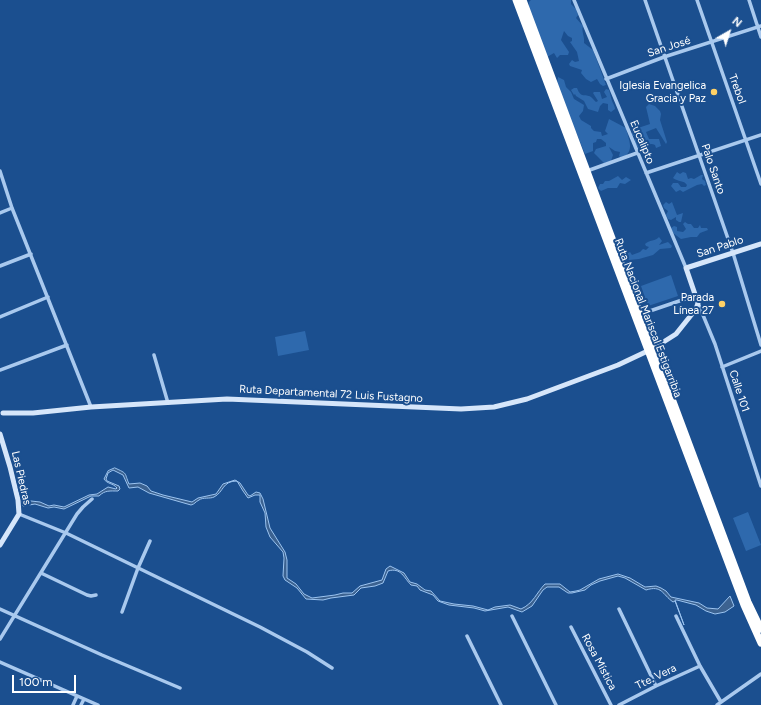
<!DOCTYPE html>
<meta charset="utf-8">
<style>
body{margin:0}
#map{position:relative;width:761px;height:705px;overflow:hidden;background:#1b4f8f;font-family:Figtree,sans-serif}
canvas{display:block}
.north{position:absolute;left:709px;top:12px;width:40px;height:40px;-webkit-text-stroke:3px #1b4f8f;paint-order:stroke;rotate:39deg;font-size:11px;font-weight:700;line-height:16px;text-align:center;color:#fff}
.north::after{content:'';display:block;margin:auto;width:14px;height:18px;background:#fff;clip-path:polygon(50% 0,100% 100%,50% 72%,0 100%)}
.scale{position:absolute;left:12px;top:675px;width:64px;height:18px;box-sizing:border-box;border:2px solid #fff;border-top:0;padding-left:5px;font-size:12px;line-height:14px;white-space:nowrap;color:#fff;-webkit-text-stroke:3px #1b4f8f;paint-order:stroke}
</style>
<div id="map">
<canvas width="761" height="705"></canvas>
<div class="north">N</div>
<div class="scale">100 m</div>
</div>
<script>
const c = document.querySelector('canvas').getContext('2d');
c.lineJoin = 'round';
function paint(path, color) { c.fillStyle = color; c.fill(path, 'evenodd'); }
function trace(path, color, width, dash) { c.strokeStyle = color; c.lineWidth = width; c.lineCap = dash ? 'butt' : 'round'; c.setLineDash(dash || []); c.stroke(path); }
function label(font, color, halo, rows, align = 'center') {
  c.font = font + ' Figtree,sans-serif'; c.lineWidth = 4; c.setLineDash([]); c.textBaseline = 'middle'; c.strokeStyle = halo; c.fillStyle = color; for (const [text, x, y, turn = 0] of rows) {
    c.save(); c.translate(x, y); c.rotate((+turn || 0) * Math.PI / 180); c.textAlign = isNaN(turn) ? turn : align; if (halo) c.strokeText(text, 0, 0); c.fillText(text, 0, 0); c.restore();
  }
}
paint(new Path2D(`
 M531 0H571V4L576 9 578 15 576 18 583 26C581 31 585 37 584 43L593 50 606 85 603 86 600 84 597 79 591 82 586 79 581 73 582 70 570 66 569 64 572 60 575 62 579 61 577 52 570 42 572 41V38L568 36 564 31 561 40 569 52 568 55H560L557 58 554 53 547 57 529 10V2Z
 M558 77 564 80 566 87 571 92 574 99 584 105 583 111 579 116 581 120 591 126V128L594 131 601 132 602 136 608 134 605 131 609 119 626 128C628 139 636 151 622 158L619 156 620 152 615 151 609 147 613 155 611 161 604 163 594 153 596 149 606 146V143L601 139H597L596 142 593 143V151L585 154 576 132 574 131 559 91V87L557 84Z
 M574 88H577C581 99 585 93 591 97 593 99 594 100 596 102L598 101 593 93 594 92H600L602 99 607 97 604 92 606 89 609 90C610 94 611 97 612 101 613 104 615 106 615 109L611 112 608 110V104L603 103 600 106 598 112 588 109 584 101 576 96 575 94 574 95 571 90Z
 M649 104 655 106 660 111 661 114 660 120 667 142 666 144 656 128 646 132 649 139H659L661 146 656 148 655 145C649 142 645 147 640 150L635 143V137L631 134 635 129 650 124 646 107Z
 M677 172 680 174 683 172 686 173 688 179 691 178 694 179 701 175H703L702 179 705 181 706 185 704 186 702 184 697 185 683 192 680 190 676 192 671 186 673 183H678L681 187H686L687 185C684 180 678 182 673 178Z
 M618 176 622 180 626 177 631 180 625 184 620 183 617 188H608L601 191 598 188 600 184H603L605 181H609Z
 M666 202 669 204 672 202 677 215 683 213 681 222H679L676 220V217L671 220 668 219 666 215 668 211 664 208 663 205Z
 M685 222 688 224H691L694 228H698L700 225 701 228H707L708 230 700 233 697 237H691L681 239 673 233 671 228 674 226 677 227V231L683 232 686 229 683 224Z
 M659 237 662 241 659 245 668 242 672 246 671 248 660 249 653 255 639 259 629 260 626 259 628 253 630 252 632 255 640 252 643 249 646 250 649 247 646 246 645 244C649 240 656 241 659 237Z
 M671 275 678 296 648 306 641 286Z
 M305 331 309 350 278 356 275 337Z
 M748 512 761 545 746 551 733 518Z`), '#2e69ad');
const water = new Path2D(`
 M115 468C128 474 124 472 129 484L140 483 147 486 151 491 163 495 192 502 198 498 216 494 223 484 235 480 240 483 248 495 250 496 256 492 260 493 263 499 270 528 285 552 287 560V578L296 584 304 594 312 598 335 595 343 593H352L360 586 382 580 386 569 390 566 404 573 410 582 417 584 425 590 431 591 440 601 454 604 473 606 488 610 495 607 510 605 521 609C533 604 537 592 545 584H560L570 592 576 591 580 590 599 579 618 574 630 578 645 587 656 586 661 588 666 591 671 597 699 603 707 608 718 609 730 596 734 606 725 612 715 614 706 611 696 605 677 600H675L684 625 675 601 673 602C662 594 662 585 646 590L625 578 618 576 600 581 591 585 585 590 572 593H568L559 587H547L543 590 532 606 522 612 508 607 485 611 474 608 449 605 438 601 433 595 420 590 417 586 411 585C404 578 401 567 388 571L383 583 375 586 361 588 354 595 331 598 323 600 306 599 297 588 285 580 283 576 284 558 283 552 270 537 266 527 265 513 260 502V495H255L248 498 243 491 237 481C222 481 224 492 214 497 210 499 203 497 199 500 195 502 195 504 191 505L149 493 138 487 129 488 123 475 113 470 108 473 106 479 107 481 119 486 120 489 118 491C110 491 105 490 99 496H91L64 509 54 507 48 508 35 504 23 506 22 500 40 502 49 506 54 505 64 507 89 495 97 494 108 487 116 489 117 488C113 483 107 484 104 479L108 471Z`);
paint(water, '#3c6290');
trace(water, '#9cc4f0', 1);
trace(new Path2D(`
 M574 0 686 268
 M645 0 733 253 761 345
 M697 0 761 184
 M749 0 761 37
 M606 79 664 57 761 26
 M0 171 12 208 91 407
 M587 171 637 153
 M646 173 761 135
 M0 213 12 208
 M0 266 31 254
 M641 314 688 298H692L698 303 715 344 761 486
 M0 317 48 297
 M154 355 168 403
 M722 367 761 351
 M0 370 67 345
 M19 514 66 533 260 627 307 652 332 668
 M41 573 87 595 91 596 96 595
 M0 609 102 655 180 688
 M619 609 656 686
 M122 612 138 568 150 541
 M512 616 556 705
 M676 616 700 666 721 702
 M571 627 611 705
 M467 636 501 705
 M0 639 77 514 83 507 92 499
 M0 662 98 705
 M73 705 77 696
 M81 705 84 699
 M619 705 656 686 700 666
 M717 705 761 674`), '#a9c9ee', 3.5);
trace(new Path2D(`
 M3 413H33L91 407 227 399 461 409 494 407 527 399 618 365 654 348 676 334 696 309 698 303 686 268 761 244
 M0 434 10 467 18 500 19 514 0 545`), '#d6e6fa', 5);
trace(new Path2D(`
 M516 0 744 605 761 643
 M523 0 748 602 761 629`), '#fff', 7);
for (const [x, y, r, color] of [
 [714,92,4,"#ffd166"],
 [722,304,4,"#ffd166"]
]) { const dot = new Path2D(); dot.arc(x, y, r, 0, 2 * Math.PI); c.fillStyle = color; c.fill(dot); trace(dot, '#1b4f8f', 1.5); }
label('11px', '#fff', '#1b4f8f', [
 ["San José",669,47,-18],
 ["Trebol",737,89,70],
 ["Eucalipto",642,142,67],
 ["Palo Santo",713,169,71],
 ["San Pablo",720,247,-18],
 ["Ruta Nacional Mariscal Estigarribia",648,318,69],
 ["Calle 101",739,391,72],
 ["Ruta Departamental 72 Luis Fustagno",331,394,3],
 ["Las Piedras",21,478,77],
 ["Rosa Mística",599,662,62],
 ["Tte. Vera",656,677,-26]
]);
label('11px', '#fff', '#1b4f8f', [
 ["Iglesia Evangelica",706,86],
 ["Gracia y Paz",706,99],
 ["Parada",714,298],
 ["Línea 27",714,311]
], 'right');
</script>
